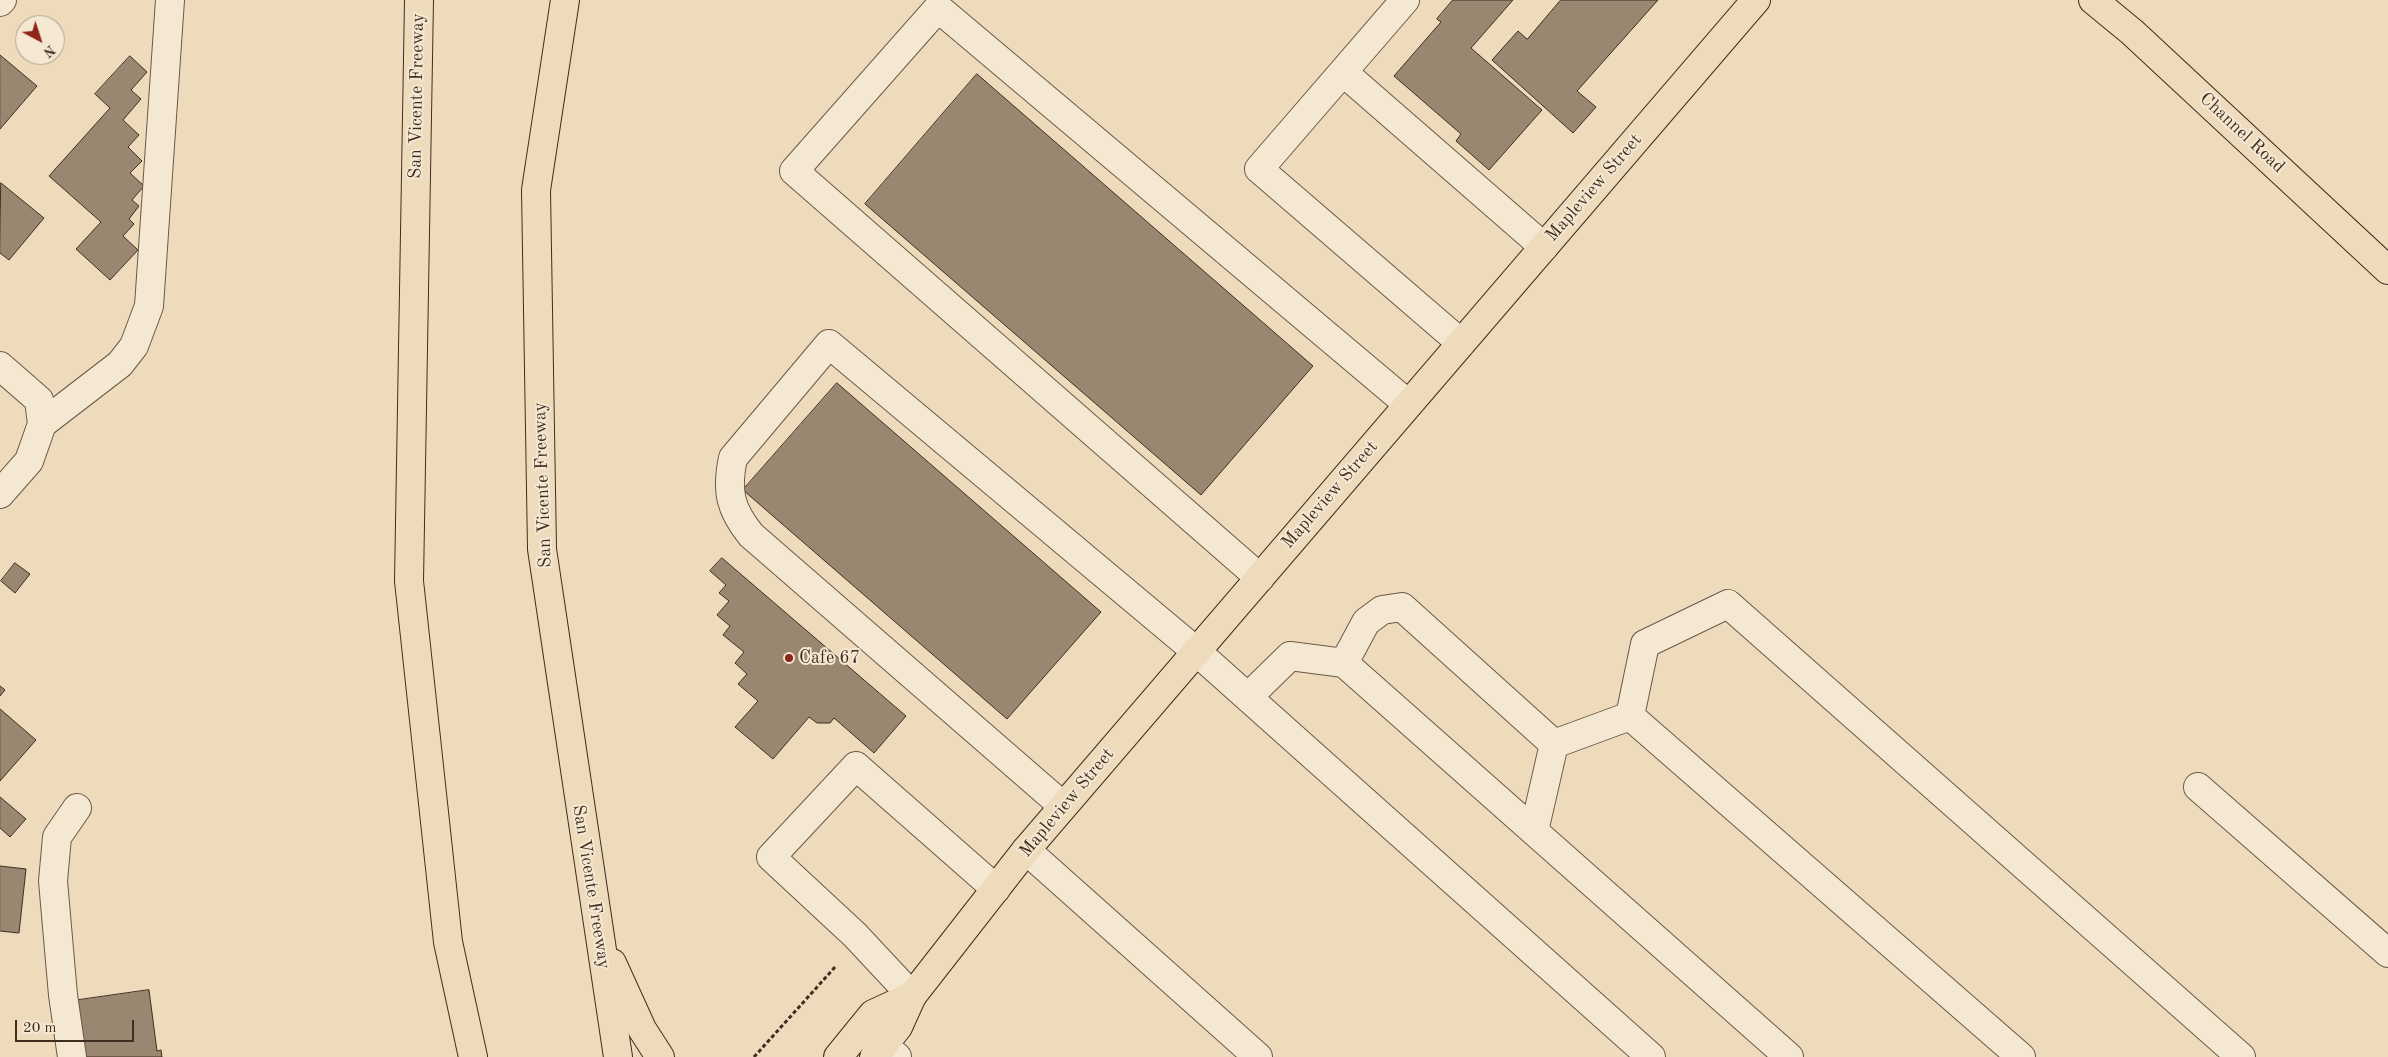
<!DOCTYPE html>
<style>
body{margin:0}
#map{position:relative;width:2388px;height:1057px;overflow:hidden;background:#eedbbc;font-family:"Old Standard TT",serif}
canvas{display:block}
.north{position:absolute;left:15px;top:15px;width:50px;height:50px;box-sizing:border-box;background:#f4e8d3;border:1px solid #ac9d8b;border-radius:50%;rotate:140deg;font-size:14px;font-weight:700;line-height:20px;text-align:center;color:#402d20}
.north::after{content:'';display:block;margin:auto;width:18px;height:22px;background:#8f2418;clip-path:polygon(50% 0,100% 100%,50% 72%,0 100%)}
.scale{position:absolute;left:15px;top:1020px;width:119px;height:22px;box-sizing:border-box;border:2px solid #402d20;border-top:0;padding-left:6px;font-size:15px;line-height:18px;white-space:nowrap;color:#402d20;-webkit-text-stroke:4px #f4e8d3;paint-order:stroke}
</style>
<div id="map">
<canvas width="2388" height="1057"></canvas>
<div class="north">N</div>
<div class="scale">20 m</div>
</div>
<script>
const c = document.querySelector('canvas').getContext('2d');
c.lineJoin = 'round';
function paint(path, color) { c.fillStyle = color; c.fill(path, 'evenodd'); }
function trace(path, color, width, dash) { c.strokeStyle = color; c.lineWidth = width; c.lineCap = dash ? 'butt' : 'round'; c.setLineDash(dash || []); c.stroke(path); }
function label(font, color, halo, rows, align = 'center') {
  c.font = font + ' "Old Standard TT",serif'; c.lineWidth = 4; c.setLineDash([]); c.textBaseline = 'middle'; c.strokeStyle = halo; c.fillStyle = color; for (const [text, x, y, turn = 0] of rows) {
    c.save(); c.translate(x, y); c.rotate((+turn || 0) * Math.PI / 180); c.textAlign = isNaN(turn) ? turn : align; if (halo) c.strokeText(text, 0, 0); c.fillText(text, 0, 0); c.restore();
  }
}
const building = new Path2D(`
 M1453 0H1513L1471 48 1542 110 1489 170 1456 141 1461 134 1394 76 1441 22 1437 19Z
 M1561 0H1658L1577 91 1596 107 1573 133 1492 60 1518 31 1527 39Z
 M0 55 37 86 0 129Z
 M130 56 147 72 131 90 141 99 123 120 139 135 128 147 142 161 130 173 144 186 132 200 139 206 129 219 134 224 123 236 138 250 110 280 76 249 101 222 49 176 110 108 95 94Z
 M977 74 1313 366 1201 495 865 204Z
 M1 183 44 218 9 260 0 253Z
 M837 383 1101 612 1007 719 743 490Z
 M722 558 906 716 874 753 834 718 830 723H817L809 717 773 759 735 727 758 701 738 684 747 674 735 663 744 652 723 635 730 626 717 615 729 601 719 593 726 585 710 571Z
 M15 563 30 574 15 593 1 581Z
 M0 686 5 690 0 696Z
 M0 709 36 740 0 781Z
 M0 797 26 819 10 837 0 828Z
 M0 866 26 869 19 933 0 931Z
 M149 990 157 1051 161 1050 162 1057H80L72 1001Z`);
paint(building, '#9a8771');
trace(building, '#402d20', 1);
const minor = new Path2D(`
 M1405 0 1259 169 1461 343
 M0 2 2 0
 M1343 72 1544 247
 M0 366 39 400 42 424 29 461 0 494
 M42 424 120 364 134 346 149 306 170 0
 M1260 578 794 171 938 8 1408 404
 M1344 663 1366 622 1382 610 1402 607 1554 744
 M1248 697 1290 656 1344 663 1789 1057
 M1630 716 1645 644 1728 604 2241 1057
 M2198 787 2388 953
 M1063 806 751 535C730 509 726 491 733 458L829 344 1197 652 1651 1057
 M1534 831 1554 744 1630 716 2021 1057
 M1026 850 1258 1057
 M912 996 855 935 771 857 856 766 996 889
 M883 1045 897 1057
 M72 1057 63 995 53 881 57 837 77 808`);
const major = new Path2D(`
 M2093 0 2132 32 2388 270
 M838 1057 873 1014 912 996
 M874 1057 898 1027 912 996 1026 850 1756 0`);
const highway = new Path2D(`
 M419 0 409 581 448 942 473 1057
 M565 0 536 190 542 549 618 1057
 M612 963 642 1029 660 1057`);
trace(minor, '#6c5847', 30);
trace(major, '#402d20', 30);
trace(highway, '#402d20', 30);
trace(new Path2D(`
 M754 1057 836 966`), '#402d20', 3, [4, 2.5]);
trace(minor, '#f4e8d3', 28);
trace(major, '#eedbbc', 28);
trace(highway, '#eedbbc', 28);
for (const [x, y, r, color] of [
 [789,658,5,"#8f2418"]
]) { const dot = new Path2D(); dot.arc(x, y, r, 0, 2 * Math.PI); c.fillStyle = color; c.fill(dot); trace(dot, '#f4e8d3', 2); }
label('18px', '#402d20', '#f4e8d3', [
 ["San Vicente Freeway",417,96,-89],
 ["Channel Road",2242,133,43],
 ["Mapleview Street",1594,188,-49],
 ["San Vicente Freeway",543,485,-92],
 ["Mapleview Street",1330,495,-49],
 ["Mapleview Street",1067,803,-50],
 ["San Vicente Freeway",591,887,81]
]);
label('18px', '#402d20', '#f4e8d3', [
 ["Cafe 67",799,658]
], 'left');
</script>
